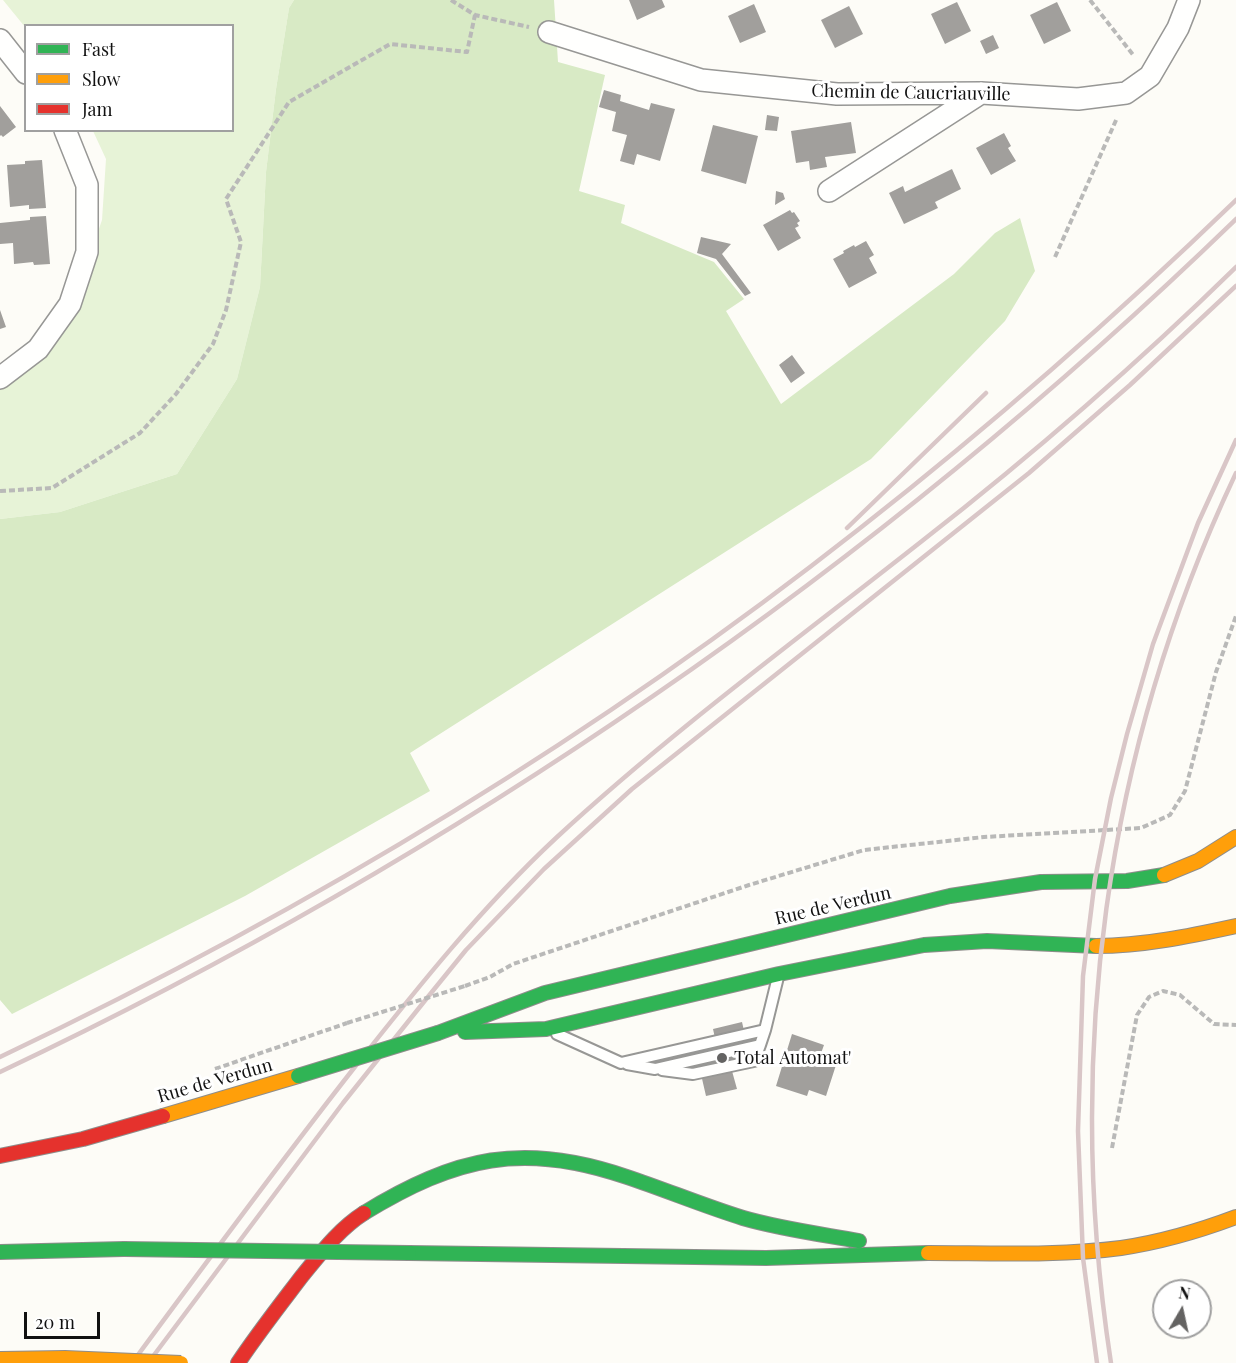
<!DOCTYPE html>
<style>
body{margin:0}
#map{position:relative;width:1236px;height:1363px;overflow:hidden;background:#fdfcf7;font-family:"Playfair Display",serif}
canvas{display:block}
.legend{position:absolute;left:24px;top:24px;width:210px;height:108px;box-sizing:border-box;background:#fff;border:2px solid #a0a0a0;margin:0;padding:8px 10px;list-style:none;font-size:18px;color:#111}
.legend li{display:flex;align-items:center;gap:12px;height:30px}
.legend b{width:30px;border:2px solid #a0a0a0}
.north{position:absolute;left:1152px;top:1279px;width:60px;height:60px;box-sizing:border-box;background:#fff;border:2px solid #a0a0a0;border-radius:50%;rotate:9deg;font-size:16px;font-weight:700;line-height:24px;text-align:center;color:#111}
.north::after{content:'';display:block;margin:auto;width:21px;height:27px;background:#646362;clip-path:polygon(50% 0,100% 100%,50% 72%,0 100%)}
.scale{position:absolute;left:24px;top:1312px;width:76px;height:27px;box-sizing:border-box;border:3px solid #111;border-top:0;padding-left:8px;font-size:18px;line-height:21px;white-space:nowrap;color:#111;-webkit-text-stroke:4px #fff;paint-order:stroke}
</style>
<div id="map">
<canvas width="1236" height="1363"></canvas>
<ul class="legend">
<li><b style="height:8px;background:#30b455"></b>Fast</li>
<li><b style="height:8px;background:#ff9f0a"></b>Slow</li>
<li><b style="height:8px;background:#e5322d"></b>Jam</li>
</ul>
<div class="north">N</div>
<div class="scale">20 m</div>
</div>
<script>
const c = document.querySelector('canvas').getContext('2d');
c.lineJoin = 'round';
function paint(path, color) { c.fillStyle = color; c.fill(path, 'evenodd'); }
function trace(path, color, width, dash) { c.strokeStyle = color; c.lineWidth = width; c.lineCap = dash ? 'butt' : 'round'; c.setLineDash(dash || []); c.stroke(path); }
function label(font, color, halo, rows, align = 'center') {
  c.font = font + ' "Playfair Display",serif'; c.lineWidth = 6; c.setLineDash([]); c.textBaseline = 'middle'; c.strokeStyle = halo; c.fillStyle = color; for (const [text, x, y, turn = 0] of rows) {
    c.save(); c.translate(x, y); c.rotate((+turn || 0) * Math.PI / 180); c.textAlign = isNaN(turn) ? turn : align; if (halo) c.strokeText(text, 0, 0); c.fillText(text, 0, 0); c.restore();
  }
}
paint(new Path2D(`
 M3 0H294L289 8 276 89 266 172 260 287 237 379 177 474 60 512 0 519V378L76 296 102 220 106 159 93 131 232 130V26H26L25 27Z`), '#e7f3d7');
paint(new Path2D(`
 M294 0H554L558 62 605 75 579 191 625 205 621 223 714 262 744 299 726 311 781 404 954 274 995 233 1020 218 1035 271 1005 321 871 459 410 753 430 791 245 896 12 1014 0 1000V519L60 512 177 474 237 379 260 287 266 172 276 89 289 8Z`), '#d8eac5');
paint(new Path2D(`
 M629 0H662L665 7 637 20Z
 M957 2 971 31 945 44 931 14Z
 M1057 2 1071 31 1044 44 1030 15Z
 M754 4 766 32 740 43 728 16Z
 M849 6 863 34 835 48 821 20Z
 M993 35 999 48 986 54 980 41Z
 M604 90 621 95 620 101 649 110 651 103 675 109 660 161 637 154 634 165 620 161 627 135 612 131 616 112 599 107Z
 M0 106 16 127 3 137 1 135 0 136Z
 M767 115 779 117 777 131 765 130Z
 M851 122 856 153 825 157 827 167 810 170 809 161 796 163 791 131Z
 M713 125 758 136 746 184 701 171Z
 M1004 133 1011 146 1008 148 1016 161 991 175 976 148Z
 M42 160 46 208 29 209V205L10 207 7 165 25 164V161Z
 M952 169 961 189 935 202 938 208 904 224 889 193 903 186 905 192Z
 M776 191 783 193 785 199 775 205Z
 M790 210 792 213 794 212 800 221 797 223 799 226 795 228 801 238 778 251 763 225Z
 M46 216 50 264 34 265 33 262 14 264 13 243 0 244V223L30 220V217Z
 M701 237 731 244 722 254 751 293 745 296 716 259 697 253Z
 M866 241 874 255 869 258 877 273 849 288 833 259 844 253 843 251 854 245 855 247Z
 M0 310 6 327 0 329Z
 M792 355 805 373 791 383 779 365Z
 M742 1022 748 1048 736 1051 740 1069 732 1071 737 1089 706 1096 700 1070 708 1068 704 1050 717 1047 713 1029Z
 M792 1034 824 1045 820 1056 837 1062 826 1096 809 1090 807 1096 776 1086Z`), '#a19f9c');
const lane = new Path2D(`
 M557 1034 621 1063 765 1030 778 977
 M627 1064 655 1069 760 1045 765 1030
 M662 1070 693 1074 754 1061 760 1045`);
const street = new Path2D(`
 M549 32 701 80 837 94 981 93 1078 99 1126 93 1150 76 1178 28 1189 0
 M0 40 26 73
 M829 191 981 93
 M0 378 38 349 70 304 87 252V185L65 130`);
const fast = new Path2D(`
 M465 1032 546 1029 779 974 924 945 987 941 1096 946
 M438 1033 545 993 950 896 1041 882 1127 881 1164 875
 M364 1213C456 1157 523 1141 627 1177 666 1190 704 1206 743 1218 781 1229 820 1234 859 1241
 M0 1252 124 1249
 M409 1253 766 1258 928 1253`);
const slow = new Path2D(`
 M1164 875 1198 861 1236 837
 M1096 946C1143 946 1190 936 1236 926
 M163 1116 298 1076
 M928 1253C990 1253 1060 1256 1121 1248 1161 1242 1199 1231 1236 1217`);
const jam = new Path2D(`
 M0 1156 83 1139 163 1116
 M238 1363C258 1333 280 1305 302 1276 321 1253 339 1229 364 1213`);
trace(lane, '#979795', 14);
trace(street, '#979795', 24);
trace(fast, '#8e8d8b', 16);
trace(slow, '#8e8d8b', 16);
trace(jam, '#8e8d8b', 16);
trace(new Path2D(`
 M451 0 475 15 529 27
 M1090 0 1134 56
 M1055 257 1117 118
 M0 491 52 488 140 433 176 394 213 344 226 310 241 242 226 199 289 102 390 44 467 52 475 15
 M465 986 490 977 513 964 749 885 864 850 984 837 1141 828 1170 815 1185 791 1216 672 1236 616
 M215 1069 347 1023
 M1112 1148 1137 1015 1149 997 1163 991 1180 995 1214 1024 1236 1025`), '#b9b9b8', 4, [6, 3]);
trace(lane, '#fffffe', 10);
trace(street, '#fffffe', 21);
trace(fast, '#30b455', 14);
trace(slow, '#ff9f0a', 14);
trace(jam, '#e5322d', 14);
trace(new Path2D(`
 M847 528 986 393
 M0 1057C303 913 595 737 859 529 990 426 1116 316 1236 200
 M0 1072C454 857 875 569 1236 219
 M132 1363C205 1264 278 1165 354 1068 418 987 481 908 556 838 672 731 799 638 922 541 1032 455 1137 364 1236 267
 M148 1363 343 1103 427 998 466 950 544 869 632 789 1029 473 1130 385 1236 286
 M1097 1363 1083 1258 1078 1131 1083 976 1095 879 1111 798 1127 734 1153 644 1198 523 1236 440
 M1111 1363C1064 1059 1104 752 1236 473`), '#d9c6c7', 4.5);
const fastBridge = new Path2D(`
 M298 1076 438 1033
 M124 1249 409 1253`);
const slowBridge = new Path2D(`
 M0 1359 65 1358 181 1363`);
trace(fastBridge, '#8e8d8b', 16, []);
trace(slowBridge, '#8e8d8b', 16, []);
trace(new Path2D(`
 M347 1023 465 986`), '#b9b9b8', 4, [6, 3]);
trace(fastBridge, '#30b455', 14);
trace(slowBridge, '#ff9f0a', 14);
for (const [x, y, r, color] of [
 [722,1058,6,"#646362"]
]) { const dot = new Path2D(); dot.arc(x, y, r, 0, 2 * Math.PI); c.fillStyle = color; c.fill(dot); trace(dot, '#fff', 2); }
label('18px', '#111', '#fff', [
 ["Chemin de Caucriauville",911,93,1],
 ["Rue de Verdun",833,906,-13],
 ["Rue de Verdun",215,1081,-16]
]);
label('18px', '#111', '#fff', [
 ["Total Automat'",734,1058]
], 'left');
</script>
